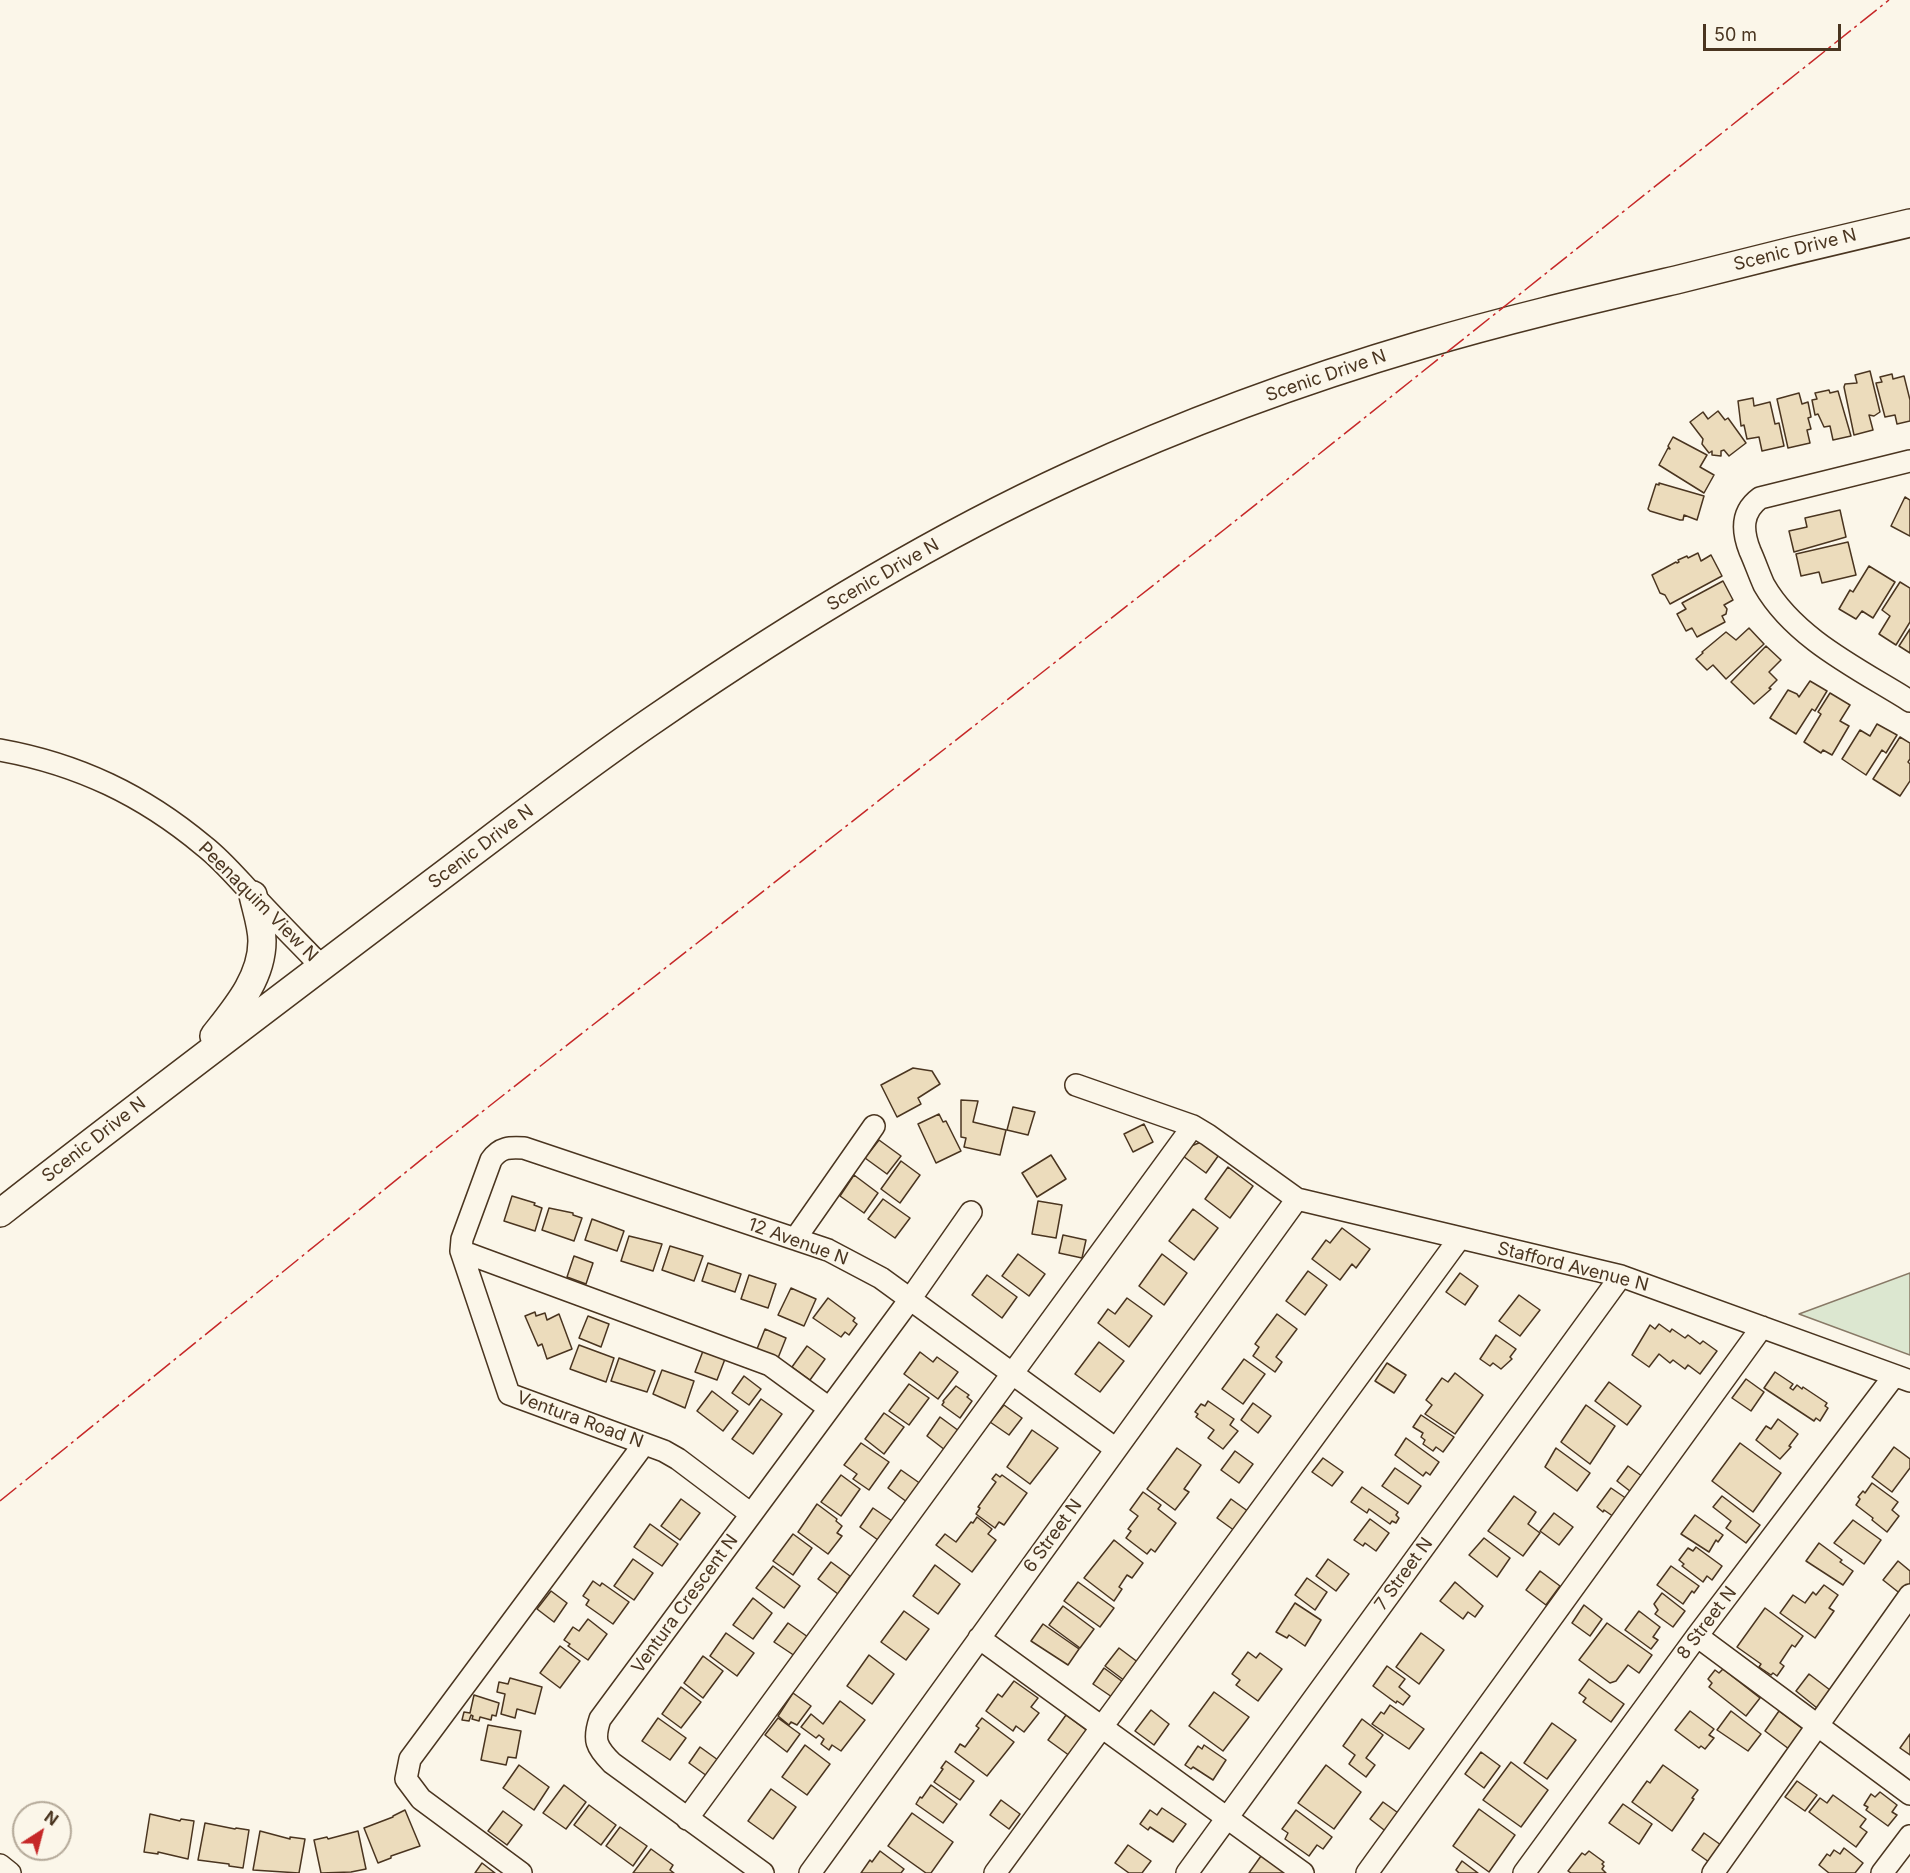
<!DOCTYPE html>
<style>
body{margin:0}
#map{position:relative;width:1910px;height:1873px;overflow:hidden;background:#fbf6e9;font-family:Inter,sans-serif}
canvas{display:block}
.north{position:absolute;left:12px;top:1801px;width:60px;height:60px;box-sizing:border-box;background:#fbf6e9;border:2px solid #b4a999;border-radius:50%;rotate:36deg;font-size:16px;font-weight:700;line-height:24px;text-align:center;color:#4a3520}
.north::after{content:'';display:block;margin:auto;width:21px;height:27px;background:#c62828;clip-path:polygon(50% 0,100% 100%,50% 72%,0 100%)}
.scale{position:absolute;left:1703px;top:24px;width:138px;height:27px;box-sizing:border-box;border:3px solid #4a3520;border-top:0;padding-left:8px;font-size:18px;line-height:21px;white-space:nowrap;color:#4a3520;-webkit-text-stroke:4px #fbf6e9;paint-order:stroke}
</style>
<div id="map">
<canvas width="1910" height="1873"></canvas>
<div class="north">N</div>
<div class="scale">50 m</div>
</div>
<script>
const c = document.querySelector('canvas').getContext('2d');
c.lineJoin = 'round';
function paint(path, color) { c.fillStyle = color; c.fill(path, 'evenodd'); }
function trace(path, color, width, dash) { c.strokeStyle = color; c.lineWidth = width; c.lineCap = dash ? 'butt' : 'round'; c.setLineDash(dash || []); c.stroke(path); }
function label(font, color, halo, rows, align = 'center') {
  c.font = font + ' Inter,sans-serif'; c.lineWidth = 4.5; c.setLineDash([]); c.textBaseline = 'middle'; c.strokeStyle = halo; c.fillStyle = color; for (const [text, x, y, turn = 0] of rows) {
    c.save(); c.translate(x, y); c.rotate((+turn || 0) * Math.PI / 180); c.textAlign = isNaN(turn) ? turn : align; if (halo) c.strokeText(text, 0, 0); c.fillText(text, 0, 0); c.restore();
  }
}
const green = new Path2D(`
 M1910 1273V1355L1799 1314Z`);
paint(green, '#dce7d0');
trace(green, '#887966', 1.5);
const building = new Path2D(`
 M1870 371 1880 412 1874 416 1869 415 1873 430 1854 435 1844 387 1845 384 1857 383 1855 375Z
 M1892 374 1893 379 1904 376 1910 400V421L1897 424 1895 415 1885 417 1876 383 1882 382 1880 377Z
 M1829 390 1830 393 1838 391 1851 436 1833 440 1830 426 1824 427 1818 414 1815 415 1812 400 1817 399 1815 393Z
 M1799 393 1802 404 1808 402 1811 417 1808 418 1811 429 1807 430 1810 443 1788 448 1777 399Z
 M1753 398 1754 406 1770 402 1775 424 1779 423 1784 446 1762 451 1759 437 1747 439 1744 425 1741 426 1738 401Z
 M1718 411 1725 420 1728 418 1746 443 1729 456 1724 450 1721 451V456L1712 455V451L1709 453 1702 444 1703 439 1690 422 1703 412 1708 419Z
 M1673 437 1707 455 1700 467 1714 475 1704 493 1659 465 1668 448 1670 449 1668 446Z
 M1659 483 1704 496 1697 520 1684 515 1683 520H1680L1650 511 1648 509 1656 484 1659 485Z
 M1905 497 1910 500V536L1891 526Z
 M1840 510 1846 537 1794 552 1789 531 1807 527 1805 518Z
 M1848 542 1856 575 1822 583 1819 572 1801 576 1796 554Z
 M1698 553 1701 561 1711 555 1722 576 1670 604 1665 595 1660 593 1652 575 1676 562 1677 563 1679 562 1678 560 1687 556 1688 558Z
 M1869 566 1895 582 1873 618 1862 611 1856 619 1839 609 1850 590 1853 592Z
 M1723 581 1733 600 1724 605 1727 609 1726 614 1722 616 1725 622 1697 637 1692 628 1686 631 1677 614 1686 609 1682 603Z
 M1900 582 1910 588V622L1896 645 1879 634 1890 616 1882 610Z
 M1749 628 1764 644 1726 679 1713 665 1707 670 1696 659 1703 653 1702 652 1726 632 1736 640Z
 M1910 629V653L1899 646Z
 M1766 646 1781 660 1769 672 1777 680 1769 688 1771 689 1754 704 1731 682Z
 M1810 681 1827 691 1815 711 1812 709 1796 734 1770 718 1788 690 1797 694 1799 697Z
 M1830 693 1850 705 1840 721 1849 726 1832 755 1823 750 1821 753 1804 742 1821 714 1818 712Z
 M1877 724 1897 735 1886 753 1882 750 1866 775 1842 759 1860 730 1870 736Z
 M1900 737 1910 743V759L1908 762 1910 764V781L1900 796 1873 779Z
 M913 1068 932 1071 940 1084 918 1098 921 1104 897 1117 881 1085Z
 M961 1100 978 1101 973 1122 1006 1130 1000 1155 964 1147 966 1138 961 1137Z
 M1013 1107 1035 1112 1028 1135 1007 1130Z
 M939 1114 943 1122 946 1121 961 1151 936 1163 918 1124Z
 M1144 1124 1153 1142 1133 1152 1124 1134Z
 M879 1140 901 1156 887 1174 865 1158Z
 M1204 1141 1221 1152 1206 1173 1183 1156 1191 1146Z
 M1051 1155 1066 1179 1037 1197 1022 1173Z
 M901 1161 920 1175 900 1203 881 1189Z
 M1228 1167 1253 1186 1230 1218 1205 1199Z
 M854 1175 878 1193 864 1213 840 1196Z
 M512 1196 535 1203 534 1205 542 1208 535 1231 504 1221Z
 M883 1199 910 1218 895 1238 868 1219Z
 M1038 1201 1062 1205 1056 1238 1032 1234Z
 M549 1208 573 1213V1215L582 1218 574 1241 542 1230Z
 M1193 1209 1218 1228 1194 1260 1169 1241Z
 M592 1219 624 1231 617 1251 585 1240Z
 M1342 1228 1370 1249 1356 1268 1352 1264 1340 1280 1312 1259 1326 1240 1330 1243Z
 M1063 1235 1086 1240 1082 1258 1059 1253Z
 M629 1236 662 1244 653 1271 621 1261Z
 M670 1246 703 1256 694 1281 662 1270Z
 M1018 1254 1045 1274 1029 1296 1002 1276Z
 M1162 1254 1187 1273 1164 1305 1139 1286Z
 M574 1256 593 1263 586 1284 567 1277Z
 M708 1263 741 1274 735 1292 702 1281Z
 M1308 1271 1327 1285 1305 1315 1286 1301Z
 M1460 1273 1478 1286 1465 1305 1446 1292Z
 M749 1275 776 1284 768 1308 741 1299Z
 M987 1275 1017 1297 1002 1318 972 1295Z
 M791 1288 816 1299 804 1326 778 1315Z
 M1519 1295 1540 1310 1520 1336 1499 1321Z
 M828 1298 855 1318 853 1321 857 1324 849 1335 845 1332 841 1337 813 1318Z
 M1127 1298 1152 1316 1129 1347 1098 1323 1108 1309 1115 1314Z
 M535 1312 536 1316 545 1313 547 1320 559 1314 572 1349 547 1359 542 1344 538 1346 525 1316Z
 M1277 1314 1297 1329 1276 1357 1282 1362 1275 1372 1253 1356 1259 1347 1255 1344Z
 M588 1316 609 1324 601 1347 579 1338Z
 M1659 1324 1670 1332 1672 1329 1685 1338 1688 1335 1700 1344 1703 1341 1717 1351 1700 1374 1688 1365 1685 1369 1673 1360 1670 1363 1659 1354 1649 1367 1632 1355 1650 1325 1655 1329Z
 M765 1329 786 1338 778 1358 757 1349Z
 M1496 1335 1516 1349 1510 1357 1512 1359 1501 1369 1493 1363 1490 1366 1480 1359Z
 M1099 1342 1124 1361 1100 1392 1075 1374Z
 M579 1345 614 1358 606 1382 570 1369Z
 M807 1346 825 1359 810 1380 792 1367Z
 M703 1351 725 1359 717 1380 695 1372Z
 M920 1352 933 1362 937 1357 958 1372 938 1399 904 1374Z
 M619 1358 655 1371 647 1392 611 1381Z
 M1244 1359 1265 1374 1243 1404 1222 1389Z
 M1387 1363 1406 1375 1394 1393 1375 1381Z
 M662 1370 694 1381 685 1408 653 1394Z
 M1775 1372 1793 1384 1790 1388 1793 1390 1797 1385 1802 1389 1803 1387 1827 1403 1825 1406 1828 1408 1820 1421 1816 1418 1814 1421 1764 1388Z
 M1455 1373 1483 1395 1455 1434 1425 1414 1432 1405 1426 1400 1442 1378 1448 1382Z
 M744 1376 761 1389 749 1405 732 1393Z
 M1746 1379 1764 1392 1751 1411 1732 1398Z
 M1609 1382 1641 1406 1627 1425 1595 1401Z
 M909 1384 929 1398 909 1425 889 1411Z
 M956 1386 969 1395 967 1397 972 1401 960 1418 942 1405 944 1402 943 1401Z
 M712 1391 738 1411 723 1431 697 1411Z
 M761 1399 782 1414 753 1454 732 1439Z
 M1208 1401 1234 1419 1230 1425 1238 1431 1223 1449 1208 1438 1214 1430 1196 1417 1198 1414 1195 1412 1201 1404 1205 1406Z
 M1253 1403 1271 1416 1258 1433 1241 1420Z
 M1004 1405 1022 1418 1009 1435 990 1422Z
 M1586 1405 1615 1426 1590 1464 1561 1442Z
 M884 1413 904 1427 884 1454 865 1439Z
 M1421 1415 1454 1437 1443 1452 1436 1447 1433 1451 1423 1444 1425 1440 1421 1437 1423 1433 1413 1427Z
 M940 1417 959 1431 945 1450 927 1436Z
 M1778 1419 1798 1434 1789 1446 1791 1447 1780 1459 1756 1440 1766 1426 1771 1429Z
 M1032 1430 1058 1448 1030 1484 1007 1467Z
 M1406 1438 1439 1462 1430 1475 1426 1472 1423 1476 1395 1455Z
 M861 1443 889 1462 869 1490 853 1479 857 1474 844 1465Z
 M1740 1443 1781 1473 1753 1512 1712 1481Z
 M1894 1447 1910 1459V1468L1892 1492 1872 1477Z
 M1177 1448 1201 1465 1184 1489 1189 1492 1175 1510 1147 1489Z
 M1556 1448 1590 1473 1577 1491 1545 1467Z
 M1235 1451 1253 1464 1239 1483 1221 1470Z
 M1323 1458 1343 1472 1332 1486 1312 1472Z
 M1628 1466 1646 1479 1635 1495 1617 1481Z
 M1395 1468 1421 1486 1408 1504 1382 1486Z
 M901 1470 921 1484 907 1502 888 1488Z
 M996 1474 1000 1477 1002 1475 1027 1493 1004 1525 999 1522 995 1528 976 1514 980 1508 978 1507 996 1482 992 1479Z
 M841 1475 860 1489 841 1516 821 1502Z
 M1872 1483 1898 1502 1892 1510 1899 1516 1887 1532 1872 1520 1873 1518 1856 1505 1860 1499 1858 1497 1863 1491 1865 1493Z
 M1362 1487 1398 1512 1396 1515 1399 1518 1396 1523 1392 1521 1390 1524 1369 1509 1367 1513 1351 1502Z
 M1611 1488 1630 1501 1617 1519 1604 1510 1603 1512 1597 1507Z
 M1143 1492 1161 1505 1158 1509 1176 1523 1155 1552 1151 1549 1147 1554 1126 1538 1131 1531 1128 1529 1138 1516 1130 1510Z
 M1514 1496 1536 1512 1528 1524 1540 1533 1523 1556 1488 1531Z
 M1722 1496 1760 1525 1746 1543 1726 1528 1731 1521 1713 1507Z
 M681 1499 700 1513 680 1540 661 1526Z
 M1231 1499 1249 1512 1235 1531 1217 1518Z
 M817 1504 837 1519 836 1521 842 1526 837 1533 842 1536 828 1554 798 1532Z
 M873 1508 892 1521 878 1540 860 1527Z
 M1554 1513 1573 1527 1559 1545 1540 1531Z
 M1695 1515 1723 1535 1718 1542 1716 1540 1709 1552 1681 1534Z
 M977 1517 992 1529 988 1534 996 1540 972 1572 936 1545 945 1534 956 1542 971 1522 973 1523Z
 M1370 1519 1389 1533 1376 1551 1365 1543 1363 1546 1354 1540Z
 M1853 1520 1881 1540 1864 1564 1834 1543Z
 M650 1524 678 1544 662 1566 634 1547Z
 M793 1534 812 1548 793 1575 773 1561Z
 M1484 1538 1510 1558 1497 1577 1469 1555Z
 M1114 1540 1143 1563 1132 1578 1127 1575 1119 1587 1122 1589 1114 1601 1084 1578Z
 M1819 1543 1842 1560 1840 1562 1853 1571 1843 1585 1806 1561Z
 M1696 1547 1722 1566 1712 1580 1707 1576 1703 1582 1682 1566 1684 1564 1679 1560 1688 1548 1693 1551Z
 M633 1559 653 1573 634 1600 614 1586Z
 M1328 1559 1349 1574 1336 1591 1316 1576Z
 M1898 1561 1910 1571V1584L1902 1595 1883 1580Z
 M831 1562 850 1576 838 1594 818 1579Z
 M935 1565 960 1584 938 1614 913 1596Z
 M773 1566 800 1586 784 1608 756 1588Z
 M1671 1566 1699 1586 1694 1593 1692 1591 1683 1604 1657 1585Z
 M1540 1571 1560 1586 1546 1605 1526 1590Z
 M1307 1578 1327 1592 1315 1610 1295 1595Z
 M593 1581 600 1586 602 1583 629 1602 613 1624 586 1605 589 1600 583 1596Z
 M1078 1582 1114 1608 1100 1627 1064 1601Z
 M1455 1582 1483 1606 1475 1617 1468 1612 1463 1619 1440 1601Z
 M1824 1585 1838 1595 1829 1608 1834 1611 1815 1638 1780 1613 1793 1595 1805 1603 1813 1592 1816 1595Z
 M551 1591 567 1603 554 1622 537 1609Z
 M1662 1593 1685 1611 1673 1627 1655 1614 1658 1610 1654 1604Z
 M753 1598 772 1613 753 1639 733 1625Z
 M1295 1603 1321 1620 1305 1646 1289 1635 1287 1638 1276 1632Z
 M1584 1605 1602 1619 1590 1636 1572 1623Z
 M1063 1606 1094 1629 1080 1648 1049 1625Z
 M1765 1608 1803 1636 1795 1647 1792 1645 1780 1663 1784 1666 1777 1676 1773 1673 1771 1675 1759 1667 1761 1664 1737 1647Z
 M904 1611 929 1629 906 1660 881 1642Z
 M1639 1611 1660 1627 1653 1637 1658 1640 1651 1649 1625 1630Z
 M588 1619 607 1634 588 1660 568 1646 570 1644 564 1640 573 1627 579 1631Z
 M788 1623 808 1637 795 1656 774 1642Z
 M1607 1623 1652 1655 1639 1673 1628 1665 1616 1681 1610 1683 1579 1660Z
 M1043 1624 1079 1649 1068 1665 1031 1641Z
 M726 1633 754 1653 737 1676 710 1656Z
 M1421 1633 1444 1650 1419 1684 1396 1667Z
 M560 1646 580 1661 560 1688 540 1673Z
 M1119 1648 1139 1663 1125 1681 1105 1666Z
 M1248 1652 1256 1658 1260 1653 1282 1669 1258 1701 1236 1685 1240 1680 1232 1674Z
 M869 1655 894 1674 872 1704 847 1686Z
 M703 1656 723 1671 703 1698 684 1683Z
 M1387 1666 1405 1679 1399 1687 1410 1696 1403 1705 1397 1701 1396 1703 1373 1686Z
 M1104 1668 1123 1682 1112 1697 1093 1684Z
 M1723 1669 1760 1698 1746 1716 1709 1687 1712 1683 1708 1679 1715 1670 1719 1673Z
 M1809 1674 1830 1690 1817 1708 1796 1691Z
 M510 1678 542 1687 535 1714 517 1709 515 1718 501 1714 505 1694 497 1692 499 1682 508 1684Z
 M1589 1679 1624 1704 1611 1722 1583 1702 1586 1698 1579 1693Z
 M1014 1681 1038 1698 1031 1707 1039 1713 1024 1732 1016 1726 1013 1731 986 1711 998 1694 1002 1697Z
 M681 1687 701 1702 681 1728 662 1714Z
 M1214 1692 1249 1717 1223 1751 1189 1726Z
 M793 1693 811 1706 797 1725 791 1722 789 1725 778 1716Z
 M474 1695 499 1703 496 1716 492 1715 491 1720 480 1717 479 1721 472 1719 473 1716 471 1715 469 1721 462 1720 464 1712 470 1713Z
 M840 1701 865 1720 841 1751 832 1745 829 1750 821 1744 824 1739 819 1735 816 1738 801 1727 811 1714 823 1724Z
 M1390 1705 1424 1729 1409 1749 1372 1724 1381 1712 1384 1714Z
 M1151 1710 1169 1724 1154 1745 1135 1731Z
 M1690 1711 1714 1729 1709 1735 1714 1738 1705 1749 1701 1746 1699 1748 1675 1730Z
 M1731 1711 1761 1734 1748 1751 1717 1730Z
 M1779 1711 1803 1729 1789 1749 1765 1731Z
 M1066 1715 1089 1732 1070 1756 1048 1740Z
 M658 1718 686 1738 670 1760 642 1741Z
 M778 1718 800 1734 787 1752 765 1735Z
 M982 1718 1014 1742 987 1776 955 1752 960 1744 965 1747 979 1728 976 1726Z
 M1362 1719 1383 1735 1366 1758 1375 1765 1366 1777 1349 1764 1355 1755 1343 1746Z
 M1552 1723 1576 1740 1547 1779 1524 1763Z
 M488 1725 521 1731 516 1758 508 1757 506 1765 481 1760Z
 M1910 1734V1755L1900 1748Z
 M805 1745 830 1764 807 1795 782 1777Z
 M1204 1745 1226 1760 1213 1780 1193 1767 1191 1769 1185 1765 1198 1746 1202 1749Z
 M700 1747 718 1760 707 1776 689 1763Z
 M1481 1752 1500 1766 1484 1788 1465 1774Z
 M946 1761 974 1781 960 1800 934 1782 943 1769 941 1768Z
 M1511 1762 1548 1790 1521 1827 1483 1800Z
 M519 1765 549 1787 534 1810 503 1788Z
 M1326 1765 1361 1792 1334 1829 1298 1803Z
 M1663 1765 1698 1790 1692 1798 1694 1799 1672 1831 1632 1802 1647 1781 1650 1783Z
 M1797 1781 1817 1795 1805 1811 1785 1797Z
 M564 1785 586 1802 566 1829 543 1813Z
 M931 1785 957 1804 943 1823 916 1804 920 1797 922 1798Z
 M771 1789 796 1807 773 1839 748 1821Z
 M1880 1792 1897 1805 1892 1812 1897 1815 1888 1826 1866 1810 1868 1807 1864 1805 1871 1794 1875 1797Z
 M1833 1795 1866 1819 1860 1827 1867 1832 1856 1847 1809 1812 1820 1798 1827 1803Z
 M1001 1800 1020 1814 1009 1829 990 1815Z
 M1383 1802 1401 1815 1388 1833 1370 1819Z
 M1623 1804 1652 1824 1639 1844 1609 1823Z
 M589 1805 616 1825 601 1845 574 1825Z
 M1162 1808 1186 1824 1173 1842 1150 1827 1148 1830 1140 1824 1150 1810 1157 1815Z
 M1479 1809 1515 1835 1489 1872 1453 1846Z
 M405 1810 420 1846 391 1856V1858L378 1863 364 1828 393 1817V1816Z
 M1296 1810 1332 1837 1323 1849 1317 1845 1309 1856 1285 1839 1288 1833 1282 1829Z
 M503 1811 522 1825 507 1845 488 1831Z
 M912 1813 953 1842 931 1873H926L888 1846Z
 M150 1814 180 1821 181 1819 194 1821 188 1859 158 1852V1854L144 1852Z
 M205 1823 235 1829 236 1828 249 1830 243 1868 229 1866V1864L198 1860Z
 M620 1827 647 1846 633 1866 606 1846Z
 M260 1831 290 1839V1837L305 1839 299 1873 253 1870Z
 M358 1831 366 1869 351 1872 321 1873 314 1840 327 1837 328 1839Z
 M1704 1833 1721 1845 1709 1862 1692 1850Z
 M1128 1845 1151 1861 1142 1873H1129L1115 1863Z
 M1844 1848 1863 1863 1855 1873H1829L1819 1865 1827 1854 1830 1856 1834 1850 1840 1854Z
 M651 1849 673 1865 670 1870 674 1873H633Z
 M880 1851 904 1869 901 1873H861L870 1860 872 1862Z
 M1589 1851 1604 1862 1602 1864 1604 1866 1602 1869 1606 1873H1571L1568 1871 1582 1853 1585 1855Z
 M1261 1856 1282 1870 1284 1873H1249Z
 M1462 1861 1478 1873H1459L1456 1870Z
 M482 1863 495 1873H475Z`);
paint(building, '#ecdcbc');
trace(building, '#4a3520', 1.5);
const minor = new Path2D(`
 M1910 461 1760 498C1741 512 1742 531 1750 551 1755 562 1759 574 1764 585 1795 639 1859 669 1910 701
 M0 750C78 764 143 795 204 846 222 860 237 878 252 894 275 919 299 943 322 967
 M1076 1085 1193 1126 1208 1135 1297 1199 1621 1276 1910 1381
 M795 1239 874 1126
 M461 1251 770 1365 829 1408
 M751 1514 678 1459 664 1451 509 1394 461 1251 462 1239 491 1160C500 1147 510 1147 524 1148L828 1250 881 1278 1116 1449
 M1697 1636 1910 1794
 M979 1638 1303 1873
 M687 1819 1193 1126
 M0 1865 10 1873
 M521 1873 421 1799 406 1779 410 1759 644 1444
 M763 1873 612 1763C596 1747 593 1740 600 1719L911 1298 971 1212
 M810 1873 1297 1199
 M995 1873 1459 1239
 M1187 1873 1621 1276
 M1367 1873 1762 1327
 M1524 1873 1697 1636 1894 1376
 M1713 1873 1910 1595
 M1882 1873 1910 1836`);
const major = new Path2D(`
 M214 1036C236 1008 262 978 262 941 262 926 256 909 253 895
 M0 1213C141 1103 284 995 427 887 503 830 578 771 656 718 788 627 926 542 1072 475 1185 423 1302 380 1421 345 1505 320 1591 300 1676 280 1754 260 1832 241 1910 223`);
trace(minor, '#4a3520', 24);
trace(major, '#4a3520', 30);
trace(minor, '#fbf6e9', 21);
trace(major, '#fbf6e9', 27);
trace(new Path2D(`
 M0 1501 427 1155 1225 529 1889 0`), '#c62828', 1.5, [21, 4.5, 3, 4.5]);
label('18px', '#4a3520', '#fbf6e9', [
 ["Scenic Drive N",1795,250,-14],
 ["Scenic Drive N",1326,376,-19],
 ["Scenic Drive N",883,575,-30],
 ["Scenic Drive N",481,847,-37],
 ["Peenaquim View N",258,902,45],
 ["Scenic Drive N",94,1140,-38],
 ["12 Avenue N",798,1242,20],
 ["Stafford Avenue N",1573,1267,14],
 ["Ventura Road N",580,1420,20],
 ["6 Street N",1053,1536,-54],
 ["7 Street N",1404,1574,-54],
 ["Ventura Crescent N",685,1604,-54],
 ["8 Street N",1707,1623,-53]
]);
</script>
